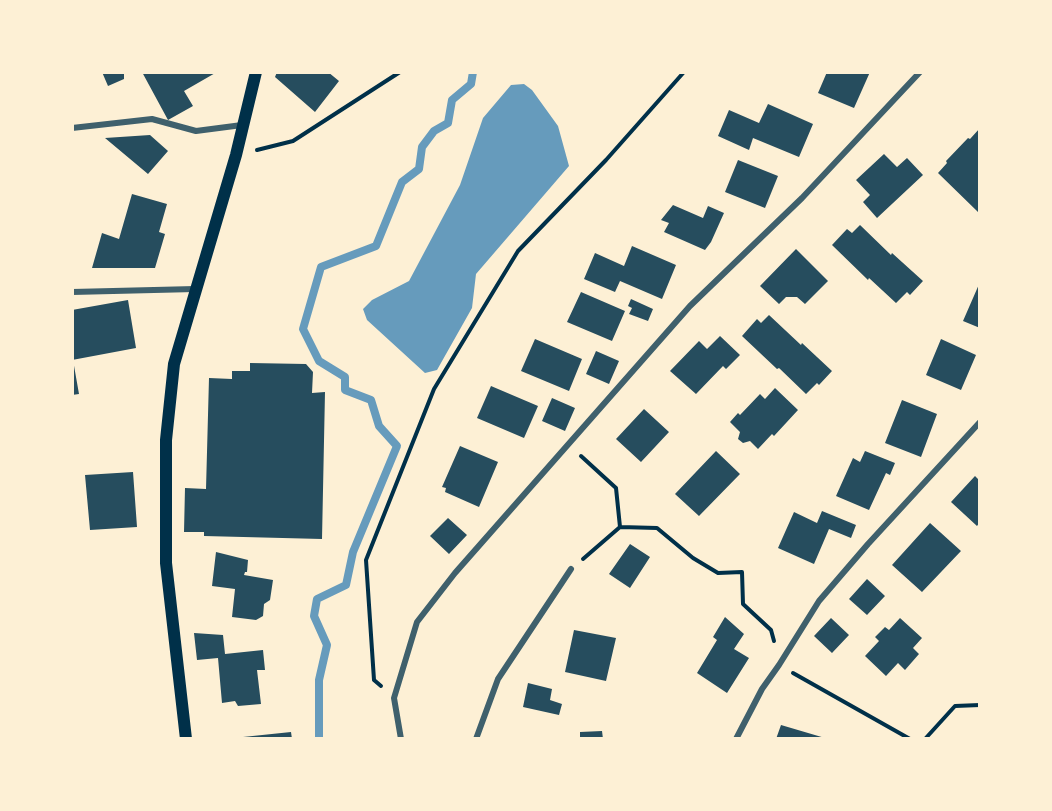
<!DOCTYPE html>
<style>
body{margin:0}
#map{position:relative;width:1052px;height:811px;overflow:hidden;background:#fdf0d5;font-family:Literata,serif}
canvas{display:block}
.frame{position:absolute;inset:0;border:74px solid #fdf0d5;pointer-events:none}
</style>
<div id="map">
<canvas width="1052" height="811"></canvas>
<div class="frame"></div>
</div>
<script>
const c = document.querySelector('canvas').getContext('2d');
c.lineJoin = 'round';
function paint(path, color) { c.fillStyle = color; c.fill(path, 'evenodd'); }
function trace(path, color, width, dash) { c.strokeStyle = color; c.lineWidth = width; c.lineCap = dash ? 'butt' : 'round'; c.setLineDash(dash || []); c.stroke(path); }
paint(new Path2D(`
 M524 84 532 90 558 126 569 166 476 274 472 308 437 370 425 373 367 320 363 309 372 300 409 281 460 185 483 118 511 85Z`), '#669bbc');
trace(new Path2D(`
 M319 739V680L327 645 314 616 317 599 346 585 353 552 397 446 379 426 371 400 345 390V377L319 361 303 329 321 267 376 246 402 182 419 169 422 147 434 131 448 123 452 100 471 84 473 72`), '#669bbc', 8);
paint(new Path2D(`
 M102 72H124V79L108 86Z
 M142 72H217L184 91 193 106 168 120Z
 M277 72H328L339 81 315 112 275 77Z
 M827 72H870L854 108 818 93Z
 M768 104 813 124 799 157 753 138 749 150 718 136 729 110 759 123Z
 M980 128V210L978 212 938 173 947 163 946 161 968 138 970 139Z
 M150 135 168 151 148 174 105 138Z
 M884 154 897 167 907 158 923 175 877 218 863 202 870 195 856 180Z
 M738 160 778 176 765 208 725 192Z
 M132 194 167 204 159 232 165 234 155 268H92L102 233 119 239Z
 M673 205 703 218 708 206 724 213 711 242 705 250 664 232 669 223 661 220Z
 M860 225 891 255 892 253 923 281 910 295 907 292 896 303 869 278 868 280 832 245 847 229 852 233Z
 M632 246 676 265 662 299 620 281 615 292 584 279 595 253 624 266Z
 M796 249 828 281 805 304 797 297H786L779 304 760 286Z
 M980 282V328L963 321Z
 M581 292 625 311 612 341 567 322Z
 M631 299 653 309 648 321 629 314 632 308 628 306Z
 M128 300 136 348 72 360V310Z
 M769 315 801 345 802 343 832 371 819 385 817 383 806 394 779 368 777 369 742 336 757 319 761 323Z
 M720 336 740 355 726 369 723 366 696 394 670 371 699 341 707 349Z
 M535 339 582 359 569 391 521 371Z
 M941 339 976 355 961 390 926 375Z
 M596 351 619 361 609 384 586 374Z
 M73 360 79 394 72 395V361Z
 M250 363 306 364 313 372 312 393 325 392 322 539 204 536V532H184L185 488 206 489 209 378 232 379V371H250Z
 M491 386 538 406 524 438 477 418Z
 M775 388 798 410 774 436 772 434 758 449 750 441 743 443 738 439 740 432 730 422 738 413 740 415 760 394 765 399Z
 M552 398 575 408 565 431 542 421Z
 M902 400 937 414 921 457 885 443Z
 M644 409 669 432 641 462 616 439Z
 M460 446 498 462 479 507 445 492 446 488 442 487Z
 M716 451 740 474 699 516 675 494Z
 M865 451 895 463 890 475 886 473 869 510 836 496 853 458 860 462Z
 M133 472 137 527 90 530 85 475Z
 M975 476 980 481V522L977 526 951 502Z
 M822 511 856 525 851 538 829 529 814 564 778 548 794 512 817 523Z
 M448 518 467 535 449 554 430 536Z
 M930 523 961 551 922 592 892 565Z
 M630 544 650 557 630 588 609 574Z
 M216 552 248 560 247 572H245L244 575 273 580 270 600 264 604 263 616 256 620 232 617 235 589 212 586Z
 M867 579 885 596 867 615 849 599Z
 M725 617 744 634 734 649 749 658 727 693 697 673 717 640 713 637Z
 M831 618 849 635 832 653 814 636Z
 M900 618 922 638 913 648 919 654 905 670 898 663 886 676 865 656 879 641 875 637 885 627 889 630Z
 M574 630 616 638 606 681 565 672Z
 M194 633 223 635 225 654 263 650 265 670H257L261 704 238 706 235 701 222 703 218 658 197 660Z
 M528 683 552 689 550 700 562 704 559 715 523 707Z
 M781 725 825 738V739H776Z
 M602 731 603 739H580V732Z
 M291 732 292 739H243V737Z`), '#264d5e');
trace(new Path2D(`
 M257 150 293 141 400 72
 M581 456 616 488 620 527
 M583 559 620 527 657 528 693 558 718 573 742 572 743 604 771 630 774 641
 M793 673 910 739
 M381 686 374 680 366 560 434 389 518 251 606 160 684 72
 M925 739 955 706 980 705`), '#003049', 4);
trace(new Path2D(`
 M72 128 152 119 196 131 242 125
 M72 292 195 289
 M401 739 394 698 417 622 455 573 690 306 802 198 920 72
 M476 739 498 679 571 569
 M736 739 762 689 779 665 819 601 868 544 980 422`), '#3f606c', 6);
trace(new Path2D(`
 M186 739 166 563V440L174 364 236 155 256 72`), '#003049', 12);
</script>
